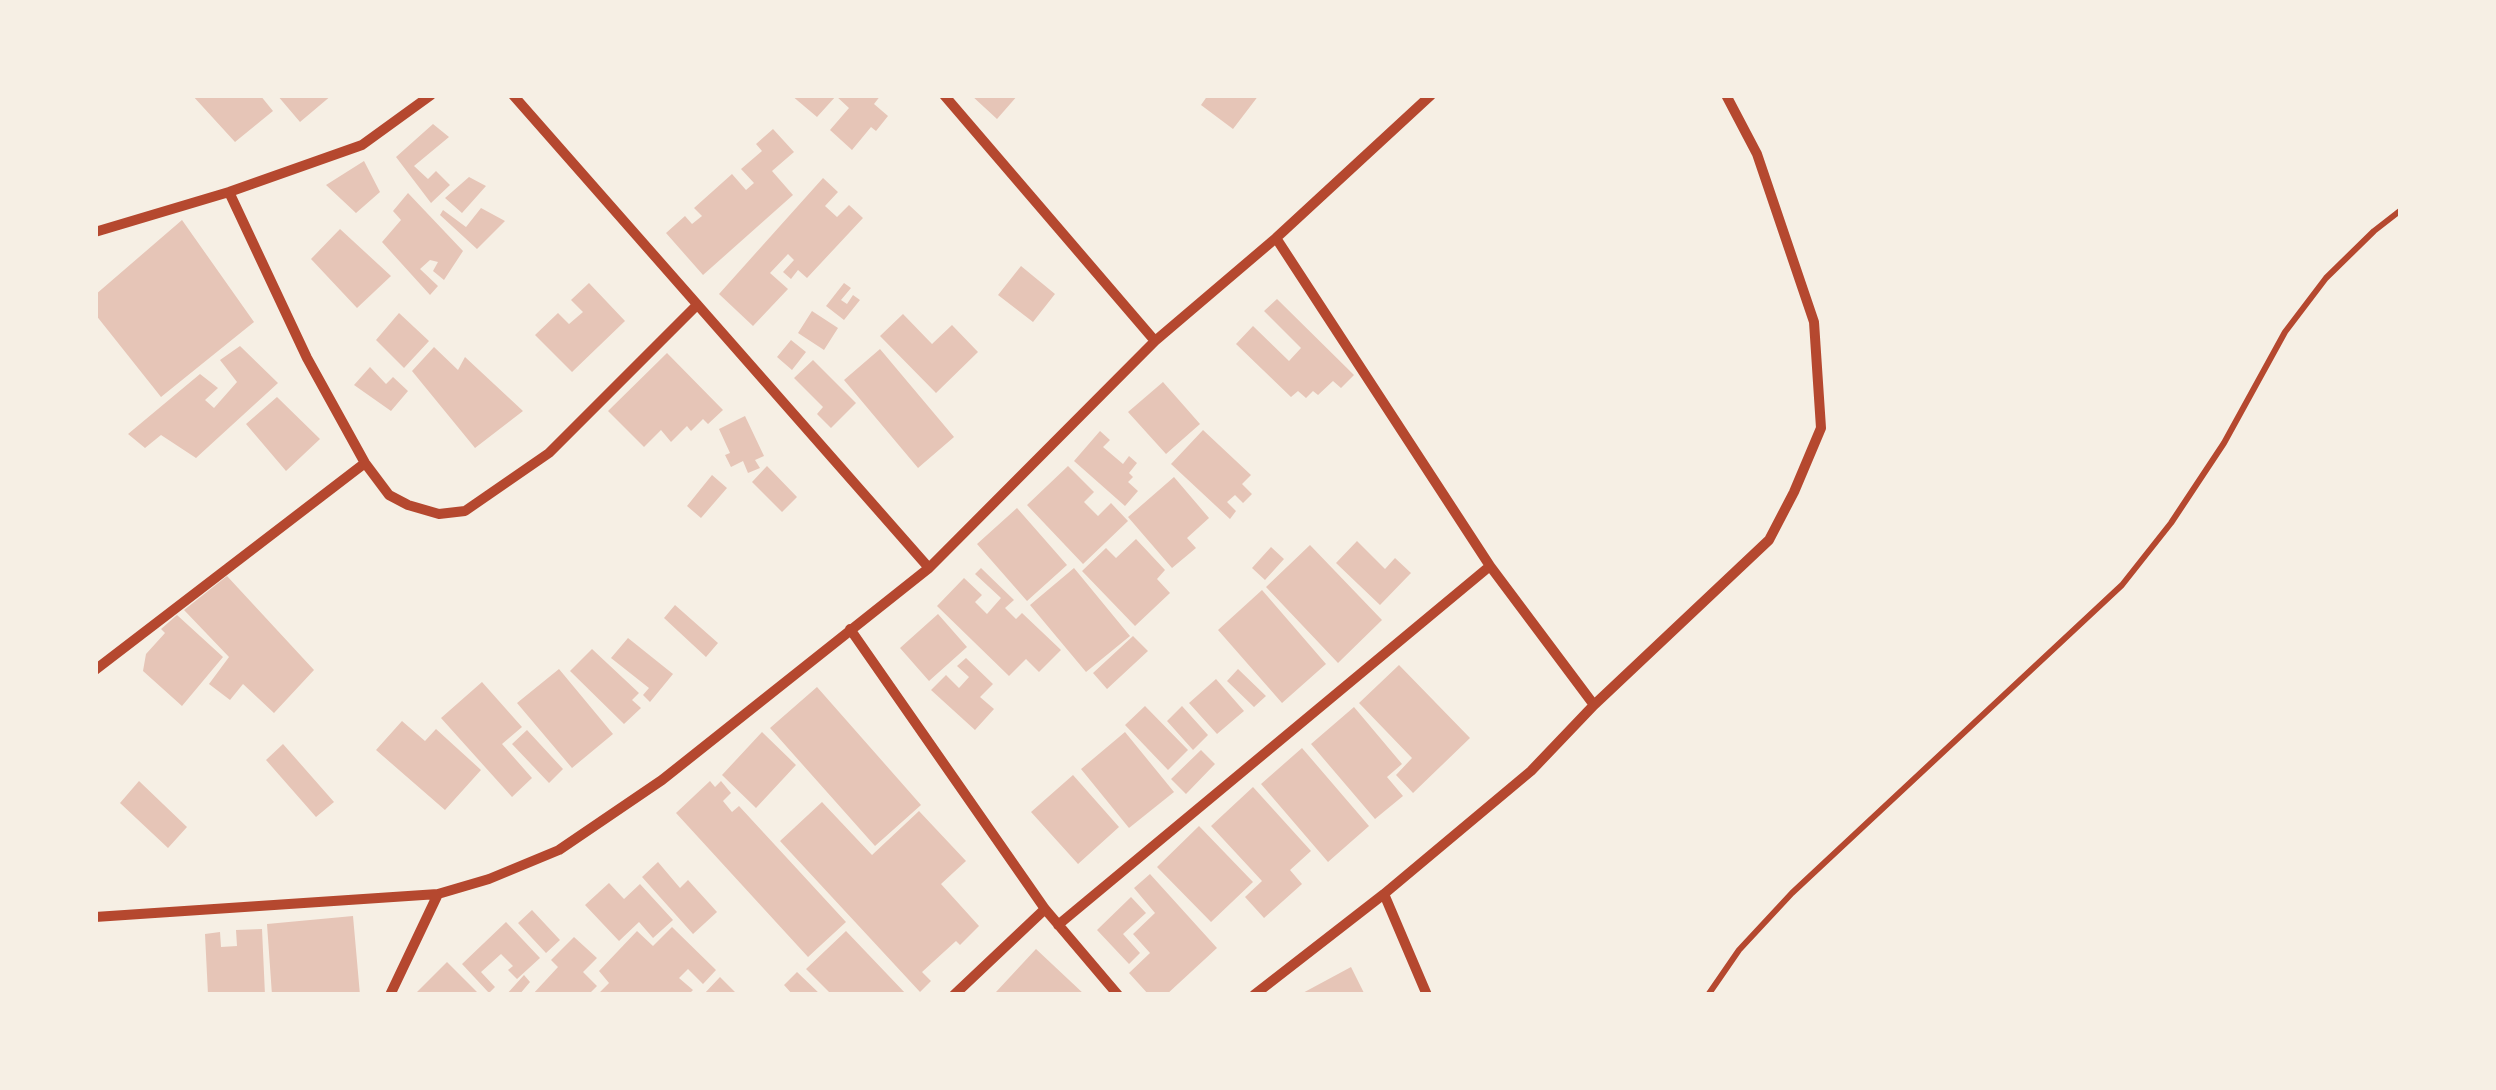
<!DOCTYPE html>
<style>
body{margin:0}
#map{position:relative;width:2496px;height:1090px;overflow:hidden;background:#f6efe4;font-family:"Varela Round",sans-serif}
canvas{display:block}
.frame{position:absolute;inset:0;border:98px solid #f6efe4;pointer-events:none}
</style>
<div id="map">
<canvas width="2496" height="1090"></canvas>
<div class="frame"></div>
</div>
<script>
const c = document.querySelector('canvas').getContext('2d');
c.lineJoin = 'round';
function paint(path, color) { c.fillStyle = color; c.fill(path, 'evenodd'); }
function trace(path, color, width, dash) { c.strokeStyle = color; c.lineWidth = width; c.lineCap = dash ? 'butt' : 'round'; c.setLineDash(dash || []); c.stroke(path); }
paint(new Path2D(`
 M192 95H260L273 111 235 142Z
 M277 95H332L300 122Z
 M791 95H881L874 104 888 116 876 131 871 127 852 150 830 130 849 108 836 96 817 117Z
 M971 95H1018L997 119Z
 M1208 95H1259L1233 129 1201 105Z
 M433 124 449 137 414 166 428 179 436 171 450 185 431 203 396 157Z
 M773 129 794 152 772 171 793 195 703 275 666 233 685 216 692 224 702 216 694 208 732 174 746 190 754 183 741 169 762 151 756 144Z
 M364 161 380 192 356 213 326 185Z
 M469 177 486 186 462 213 445 198Z
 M823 178 838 192 825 206 837 217 849 205 863 218 807 278 798 270 791 279 783 272 794 260 788 254 770 273 788 289 753 326 719 294Z
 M408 193 463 251 444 280 433 271 438 262 430 260 420 269 438 286 430 295 382 242 401 220 393 211Z
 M481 208 505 221 477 249 440 215 443 210 466 227Z
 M182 220 254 322 161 397 95 314V295Z
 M340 229 391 276 357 308 311 259Z
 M1021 266 1055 294 1033 322 998 295Z
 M589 283 625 321 572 372 535 335 558 313 569 324 583 312 571 300Z
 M844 283 851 288 841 300 847 304 853 295 860 300 844 320 826 306Z
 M1277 299 1354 375 1341 388 1333 381 1318 395 1313 391 1306 398 1298 391 1291 397 1236 344 1253 326 1289 361 1301 348 1264 311Z
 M812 311 838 328 824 350 798 333Z
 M399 313 429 341 404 368 376 340Z
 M903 314 932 344 952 325 978 352 936 393 880 336Z
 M791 340 806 352 792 370 777 357Z
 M240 346 278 383 196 458 161 435 145 448 128 434 200 374 218 388 205 400 214 408 237 382 220 360Z
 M434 347 458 370 465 357 523 411 475 448 412 371Z
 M880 349 954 437 918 468 844 380Z
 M667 353 723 410 708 424 703 419 691 431 687 426 671 442 661 430 644 447 608 411Z
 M813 360 856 403 831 428 817 414 823 407 794 378Z
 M370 367 386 384 393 377 408 391 391 411 354 385Z
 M1163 382 1200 424 1166 454 1128 412Z
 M277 397 320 439 286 471 246 424Z
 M745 416 764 456 755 460 760 468 748 473 743 461 731 467 725 455 730 453 719 429Z
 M1203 430 1251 475 1242 484 1252 494 1243 503 1235 495 1227 502 1236 511 1230 519 1171 464Z
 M1100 431 1110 440 1103 447 1123 464 1129 456 1137 463 1129 473 1133 477 1128 482 1138 491 1125 506 1074 461Z
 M767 466 797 497 782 512 752 482Z
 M1068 466 1094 492 1084 502 1098 516 1111 503 1128 521 1083 564 1027 505Z
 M712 475 727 488 701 518 687 506Z
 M1174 477 1209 518 1187 538 1196 548 1172 568 1128 517Z
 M1017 508 1067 565 1027 601 977 544Z
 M1136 539 1165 570 1157 579 1170 593 1135 626 1082 571 1106 548 1116 558Z
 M1357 541 1385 569 1395 558 1411 573 1380 605 1336 563Z
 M1310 545 1382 620 1338 663 1266 587Z
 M1271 547 1284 559 1265 580 1252 568Z
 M981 568 1014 600 1005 608 1016 619 1022 613 1061 650 1039 672 1026 659 1009 676 937 606 964 578 982 595 975 602 987 614 1001 598 975 574Z
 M1074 568 1130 636 1086 672 1030 605Z
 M227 576 314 670 274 713 243 684 230 700 209 684 229 657 184 610Z
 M1262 590 1326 664 1282 703 1218 630Z
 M675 605 718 643 706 657 664 618Z
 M938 614 967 647 929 681 900 648Z
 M177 615 223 657 182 706 143 671 146 654 165 633 161 629Z
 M1133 636 1148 651 1107 689 1093 673Z
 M628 638 673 674 650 702 643 695 649 688 611 658Z
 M592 649 639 693 632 700 641 708 624 724 570 671Z
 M966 658 993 684 980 697 994 709 975 730 931 690 946 675 959 688 969 677 957 666Z
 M1399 665 1470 738 1413 793 1396 775 1412 758 1359 703Z
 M559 669 613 734 572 768 517 703Z
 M1238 669 1266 696 1254 707 1227 681Z
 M1216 679 1244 711 1217 734 1189 703Z
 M482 682 522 727 502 744 532 778 512 797 441 718Z
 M817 687 921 805 875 846 770 728Z
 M1145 706 1188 750 1168 770 1125 725Z
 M1182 706 1208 735 1193 750 1167 721Z
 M1354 707 1402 764 1387 777 1403 796 1375 819 1311 744Z
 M402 721 425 741 436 729 481 770 445 810 376 750Z
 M527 730 563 769 549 783 512 744Z
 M762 732 796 765 756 808 722 775Z
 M1125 732 1174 792 1129 828 1081 769Z
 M283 744 334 802 316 817 266 760Z
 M1302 748 1369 826 1328 862 1261 784Z
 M1201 750 1215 764 1186 794 1171 779Z
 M1073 775 1119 827 1078 864 1031 812Z
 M139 781 187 827 168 848 120 803Z
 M710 781 715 787 721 781 731 793 723 801 732 812 739 806 846 922 808 957 676 813Z
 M1253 787 1311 851 1290 870 1302 884 1264 918 1245 897 1262 881 1211 826Z
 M822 802 872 855 919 811 966 861 941 884 979 926 960 945 956 941 922 972 931 981 920 992 780 841Z
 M1199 826 1253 882 1211 922 1157 867Z
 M658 862 680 888 688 880 717 912 693 934 642 877Z
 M1150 874 1217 948 1166 995H1149L1129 973 1150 953 1133 934 1155 913 1134 888Z
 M609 883 624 899 640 884 673 920 653 938 639 922 619 941 585 905Z
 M1131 897 1146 913 1123 934 1140 953 1129 964 1097 930Z
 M532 910 560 940 546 953 518 923Z
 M353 916 360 995H272L267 924Z
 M506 922 540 958 517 979 508 970 513 966 501 954 481 972 495 987 489 993 462 964Z
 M672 927 716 970 703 984 688 969 679 978 693 990 688 995H597L609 983 599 971 637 931 653 946Z
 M262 929 265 995H208L205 934 220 932 221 947 237 946 236 930Z
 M846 931 907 995H832L806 969Z
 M574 937 597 958 583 972 597 986 588 995H532L558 967 551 960Z
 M1036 949 1085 995H999L996 992Z
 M447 962 480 995H414Z
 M1351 967 1365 995H1299Z
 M797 972 821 995H793L784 985Z
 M524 975 530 982 519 995H506Z
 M720 977 735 992 733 995H703Z`), '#e6c5b7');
trace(new Path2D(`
 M1708 995 1739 950 1792 893 2122 585 2171 523 2224 443 2285 332 2326 278 2374 231 2401 210`), '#b5482f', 6);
trace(new Path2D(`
 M513 95 929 568
 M944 95 1155 341
 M229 192 307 358 365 463 389 495 408 505 439 514 465 511 549 453 697 305
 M95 232 229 192 362 145 431 95
 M1276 238 1490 566
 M850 629 1045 909 1118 995
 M95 670 365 463
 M1384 894 1427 995
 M95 917 438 894 489 879 559 850 662 780 929 568 1155 341 1276 238 1431 95
 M1058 925 1490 566 1594 705
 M390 995 438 894
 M954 995 1045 909
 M1254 995 1384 894 1531 771 1594 705 1769 540 1794 492 1821 428 1814 322 1757 154 1726 95`), '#b5482f', 10);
</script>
